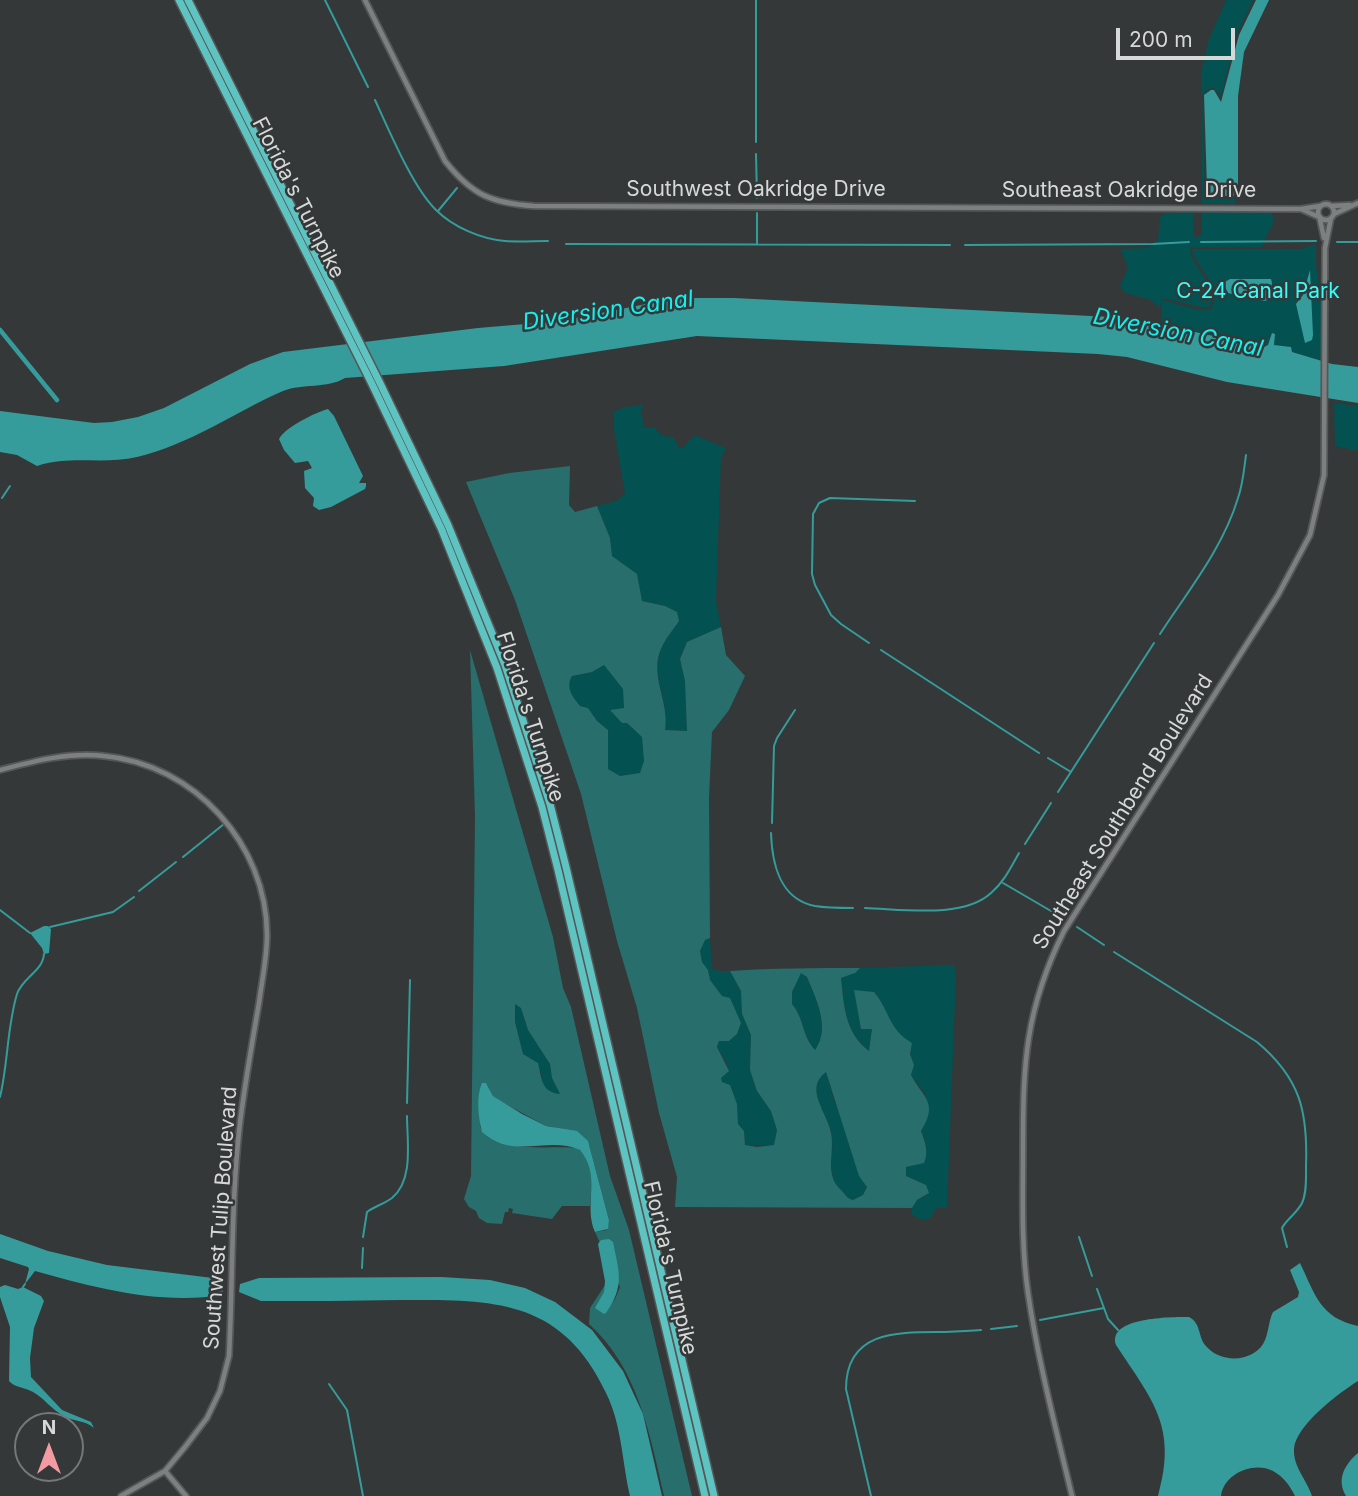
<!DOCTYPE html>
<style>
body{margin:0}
#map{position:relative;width:1358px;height:1496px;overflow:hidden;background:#353838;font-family:Inter,sans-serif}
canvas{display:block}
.north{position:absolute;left:14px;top:1412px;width:70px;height:70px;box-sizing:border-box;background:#353838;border:2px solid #767878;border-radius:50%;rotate:0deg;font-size:19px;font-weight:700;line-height:28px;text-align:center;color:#d7d9d9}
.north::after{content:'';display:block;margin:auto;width:24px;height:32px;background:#f49aa3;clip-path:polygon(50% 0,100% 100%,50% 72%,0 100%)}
.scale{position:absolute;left:1116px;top:28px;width:119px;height:32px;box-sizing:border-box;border:4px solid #d7d9d9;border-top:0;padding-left:9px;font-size:21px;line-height:24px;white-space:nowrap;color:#d7d9d9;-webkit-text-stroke:5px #353838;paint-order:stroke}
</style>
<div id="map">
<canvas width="1358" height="1496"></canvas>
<div class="north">N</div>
<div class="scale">200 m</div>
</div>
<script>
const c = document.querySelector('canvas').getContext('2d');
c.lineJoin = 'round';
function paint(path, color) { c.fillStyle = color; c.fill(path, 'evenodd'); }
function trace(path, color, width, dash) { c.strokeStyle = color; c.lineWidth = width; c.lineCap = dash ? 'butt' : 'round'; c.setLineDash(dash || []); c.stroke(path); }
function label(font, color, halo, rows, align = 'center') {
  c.font = font + ' Inter,sans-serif'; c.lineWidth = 5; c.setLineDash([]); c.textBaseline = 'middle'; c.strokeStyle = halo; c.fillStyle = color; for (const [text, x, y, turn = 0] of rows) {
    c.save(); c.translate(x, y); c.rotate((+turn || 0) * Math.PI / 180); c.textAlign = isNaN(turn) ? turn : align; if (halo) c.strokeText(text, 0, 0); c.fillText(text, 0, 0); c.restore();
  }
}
paint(new Path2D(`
 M1226 0H1253L1237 34 1221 97 1214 88H1210L1202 95 1205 189 1210 197 1223 199 1235 198V204H1202L1201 73 1209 39Z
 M1202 209 1271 210 1274 222 1261 247 1190 248C1192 270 1219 283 1210 307H1200L1162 298 1160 308 1151 300 1125 293 1120 286 1128 267 1120 249 1148 248 1158 240 1160 218 1165 213 1193 212 1194 237 1201 236Z
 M1316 244V266L1321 294 1322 353 1319 360 1292 352 1290 347 1274 345 1275 335 1272 334 1268 345 1264 347 1161 326 1162 300 1199 310 1211 309C1223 285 1197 271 1192 249H1300Z
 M1334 403 1358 406V451L1335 446Z
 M644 404 641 409 644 428 654 427 661 435 674 438 679 448H683L694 435 726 448 721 458 716 600 721 627 687 642 680 658 685 681 687 731 665 730C671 703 649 676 661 649 665 639 673 630 679 621L665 606 642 601 636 574 612 556 610 538 597 506 616 501 625 494 614 429V412L622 408Z
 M604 665 623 689 624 709 611 710 622 723H627L642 737 644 761 641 773 620 776 608 769V730L597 721 588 708 580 706C573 697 565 688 572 676L592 672Z
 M710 938 712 969 720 971H730L741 991 742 1014 751 1035 750 1070 757 1091 771 1111 777 1130 775 1145H745L744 1132 738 1124 737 1105 720 1077 724 1075 727 1064 717 1047 719 1040 729 1041 737 1034 741 1023 710 980 708 970 702 962 700 951 705 939Z
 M954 965 956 976 947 1208H936L931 1218 922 1220 912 1215C911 1204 916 1199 926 1196L922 1183 906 1176V1167L914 1164 926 1144 921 1130 926 1095 911 1075C919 1052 900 1039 889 1022 883 1012 882 1002 874 992L855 991 861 1029H872L869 1051C844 1030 845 1008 841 978L854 973 860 968Z
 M801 972 807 977C816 999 831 1028 815 1050 802 1035 804 1018 792 1004V992Z
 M514 1003 521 1008 528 1030 550 1064 552 1078 561 1094C533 1092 548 1073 534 1061 531 1058 527 1057 523 1054L515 1022Z
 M826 1072 833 1096 867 1188 863 1195 853 1200C822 1192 836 1155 831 1132 827 1112 803 1089 826 1072Z`), '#035150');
paint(new Path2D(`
 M570 466 569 505 575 512 597 506 610 538 612 556 637 574 642 601 665 606 677 612 679 621C673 630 665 639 661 649 649 675 670 703 665 730L687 731 685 681 680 659 687 642 721 627 726 655 745 676 729 710 712 732 709 798 710 938 705 940 700 951 702 962 708 970 710 980 722 996 730 998 741 1023 737 1034 729 1041H719L717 1047 729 1071 721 1078 722 1082 730 1085 737 1104 738 1124 744 1131 745 1145 757 1147 774 1145 777 1130 771 1111 757 1091 750 1070 751 1035 742 1014 741 991 730 971C773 968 816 968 860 968L855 973 841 978C844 1006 845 1033 869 1051L872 1029H861L854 990 874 992C890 1011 888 1029 912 1043L910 1054 914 1065 911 1075C923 1098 939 1102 921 1131 925 1142 929 1152 924 1163L906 1167V1176L926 1185 929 1193 917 1200 912 1208 675 1207 677 1177 659 1113 637 1008 617 941 581 794 515 600 466 482 509 473ZM604 665 623 689 624 708 610 710 622 723H627L642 737 644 761 640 773 620 776 608 769V730L597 721 588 708 580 706C573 697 565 688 572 676L592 672ZM801 973 807 977C816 999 831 1028 815 1050 802 1036 804 1018 792 1004V992ZM826 1072 859 1176 867 1187 863 1195 853 1200C846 1198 846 1195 841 1190 824 1175 835 1153 831 1133 828 1113 803 1089 826 1072Z
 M470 650 553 937 563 988 571 1007 610 1176 629 1230 692 1496H664C650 1435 638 1368 589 1324L590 1308 605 1285 604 1314 615 1299 620 1287 595 1232 607 1230 609 1220 589 1145 553 1127 546 1126 500 1101 493 1096 486 1083 480 1126C489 1155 554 1145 578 1148 595 1163 592 1186 590 1206H562L552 1219 512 1213 513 1209 509 1208 508 1212H505L502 1224 487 1223 479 1218 476 1211 469 1207 464 1199 471 1176 475 817ZM515 1004 521 1008 528 1030 550 1064 552 1078 560 1094C541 1092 542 1079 538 1063L523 1054 515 1022Z`), '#276e6d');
paint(new Path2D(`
 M1256 0H1269L1244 52 1238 96V188L1233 197 1211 194 1207 188 1204 95 1211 90H1214L1221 102 1239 35Z
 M1310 270 1313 335 1312 340 1305 343 1296 304 1303 295Z
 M1230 279H1271L1272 283 1268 300 1264 301 1228 293 1223 283Z
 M676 298H734L1111 317 1181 329 1264 347 1268 345 1272 333 1275 334 1274 345 1291 347 1292 352 1332 364 1358 367V403L1227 382 1127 357 1098 354 697 336 504 366 345 378C327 389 303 383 283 391 235 412 189 445 137 457 104 465 69 455 37 466L17 455 0 452V411L94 423 112 422 138 417 164 408 250 364 283 352 478 328 561 321Z
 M328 409 334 416 363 476 359 483H366V486L365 489 331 507 319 510 313 506 314 498 305 488 304 471 312 468 308 461 295 463 284 450 279 439C284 428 316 412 328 409Z
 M44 926H48L51 929 49 953 44 954 42 948 30 933Z
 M482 1083H486L493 1096 522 1114 546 1126 577 1131 588 1141 609 1220 608 1229 595 1232C583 1205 602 1176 580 1150 548 1135 513 1161 482 1132 478 1117 476 1096 482 1083Z
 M0 1234 48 1251 107 1265 213 1278 223 1283V1295C159 1305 96 1288 35 1271L25 1284 29 1269 28 1267 0 1258Z
 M609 1239 613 1242C619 1272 625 1286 606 1313L604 1314 595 1308 604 1292 605 1281 598 1244 601 1240Z
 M1300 1263C1315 1294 1320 1318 1358 1326V1381C1340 1392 1295 1426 1294 1449 1293 1467 1307 1480 1312 1496H1295C1290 1486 1284 1477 1273 1471 1253 1461 1224 1474 1221 1496H1158C1178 1426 1152 1400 1116 1345 1107 1317 1171 1317 1189 1317 1201 1323 1198 1336 1205 1345 1219 1363 1251 1363 1263 1344 1269 1334 1268 1322 1273 1312L1298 1297 1299 1292 1290 1270Z
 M441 1277 490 1280 525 1288 555 1302 592 1330 623 1371 643 1414 662 1496H630C622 1462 622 1425 606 1393 561 1297 491 1300 399 1300 353 1301 307 1301 261 1301L239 1292 240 1284 259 1278Z
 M5 1285 18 1289 23 1287 41 1296 44 1301 34 1328 30 1358 31 1377 62 1410 91 1422 94 1428C85 1420 74 1422 64 1416 52 1410 45 1399 33 1392 25 1387 15 1388 9 1381L10 1327 0 1297V1287Z
 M1358 1453V1496H1346C1336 1479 1345 1464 1358 1453Z`), '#359c9b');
trace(new Path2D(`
 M325 0 368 87
 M375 100C389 130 413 188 436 210 453 227 481 239 505 241 519 242 534 241 548 241
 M756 142V0
 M756 154 757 198
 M438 211 457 188
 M757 213V244
 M1201 242 1316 241
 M1337 242H1358
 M566 244 950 245
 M965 245 1153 244 1189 242
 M2 498 10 486
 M1160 634C1188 591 1223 548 1238 498 1243 484 1244 469 1246 455
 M869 643 841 624 831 615 815 585 812 574 813 514 819 503 830 498 915 501
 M881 650 1039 753
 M1048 758 1071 772
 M1058 792 1154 643
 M772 823 774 746 777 738 795 710
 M771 833C772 863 779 899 815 906 827 908 841 908 853 908
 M1025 844 1051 803
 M183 857 224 824
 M1003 883 1063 918
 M139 891 176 862
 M865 908C902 909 963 919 991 893 1004 882 1011 867 1019 853
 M0 910 30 933
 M50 927 113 912 134 897
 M1077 927 1104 945
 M1114 952 1257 1042C1300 1078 1308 1111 1306 1166 1306 1178 1307 1192 1302 1203 1297 1213 1287 1219 1282 1228L1287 1247
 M0 1097C8 1064 7 1027 17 994 22 978 43 971 44 954
 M407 1103 410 980
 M363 1237 367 1212C375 1206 384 1204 392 1198 414 1180 407 1141 407 1116
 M1079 1237 1092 1276
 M362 1268 363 1248
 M23 1287 25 1284
 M1097 1289 1108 1319 1118 1330
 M1040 1320 1104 1308
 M991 1329 1017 1326
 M329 1384 347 1410 363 1496
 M871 1496 846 1389C846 1332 895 1332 938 1332 952 1332 966 1331 981 1330`), '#359c9b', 2);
trace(new Path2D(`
 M0 330 57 400`), '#359c9b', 4.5);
const minor = new Path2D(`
 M365 0 445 161C472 195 491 203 534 206L1301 209 1320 206
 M1318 212a8 8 0 1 1 16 0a8 8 0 1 1-16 0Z
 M1331 206 1350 205
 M1301 209 1319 217
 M1334 214 1358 203
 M1320 220 1324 238
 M0 770C34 761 69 752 104 756 194 764 267 844 267 935 267 958 262 980 259 1003 252 1043 245 1083 240 1123 231 1200 233 1278 229 1356L220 1391 207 1418 185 1447 165 1471 121 1496
 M165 1471 186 1496
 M1072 1496C1056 1429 1038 1361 1028 1293 1021 1245 1023 1196 1023 1149 1023 1063 1025 1010 1064 931L1278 595 1310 535 1324 475 1325 248 1331 218`);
const highway = new Path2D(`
 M179 0 371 382 441 528 497 668 542 807 558 870 705 1496
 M188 0 379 381 448 525 505 665 550 804 566 867 714 1496`);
trace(minor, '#555757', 8);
trace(highway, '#555757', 10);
trace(minor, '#7d8080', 4.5);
trace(highway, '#5ec4c2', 7);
label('21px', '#d7d9d9', '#353838', [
 ["Southwest Oakridge Drive",756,190],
 ["Southeast Oakridge Drive",1129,191],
 ["Florida's Turnpike",298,198,63],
 ["Florida's Turnpike",530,717,72],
 ["Southeast Southbend Boulevard",1123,812,-58],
 ["Southwest Tulip Boulevard",221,1218,-86],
 ["Florida's Turnpike",670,1268,77]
]);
label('21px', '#36fcfa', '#353838', [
 ["C-24 Canal Park",1258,292]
]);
label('italic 23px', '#16efee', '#353838', [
 ["Diversion Canal",608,311,-8],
 ["Diversion Canal",1178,333,11]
]);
</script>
